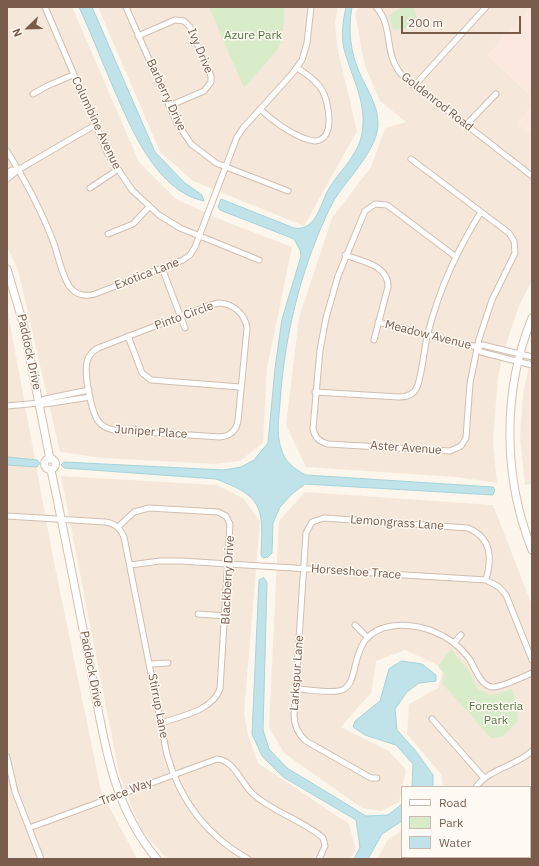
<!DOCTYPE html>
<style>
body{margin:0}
#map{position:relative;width:539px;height:866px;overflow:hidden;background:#fdf6ec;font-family:"IBM Plex Sans",sans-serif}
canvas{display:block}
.frame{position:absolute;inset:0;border:8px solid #7a5c4d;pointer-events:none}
.legend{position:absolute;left:401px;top:786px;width:130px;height:72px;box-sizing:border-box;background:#fffaf3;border:1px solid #cabbb1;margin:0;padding:5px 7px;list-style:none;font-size:12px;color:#7a5c4d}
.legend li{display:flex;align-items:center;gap:8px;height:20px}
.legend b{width:20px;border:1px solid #cabbb1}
.north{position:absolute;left:8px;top:8px;width:40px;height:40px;-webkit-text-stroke:3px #fffaf3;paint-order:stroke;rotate:247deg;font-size:11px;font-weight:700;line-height:16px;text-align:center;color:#7a5c4d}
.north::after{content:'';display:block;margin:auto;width:14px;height:18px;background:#7a5c4d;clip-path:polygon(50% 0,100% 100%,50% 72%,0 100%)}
.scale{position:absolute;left:401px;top:16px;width:120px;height:18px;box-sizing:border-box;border:2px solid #7a5c4d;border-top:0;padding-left:5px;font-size:12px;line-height:14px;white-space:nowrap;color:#7a5c4d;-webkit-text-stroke:3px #fffaf3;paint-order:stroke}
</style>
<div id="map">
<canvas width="539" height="866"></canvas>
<div class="frame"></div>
<ul class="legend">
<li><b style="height:5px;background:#fff"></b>Road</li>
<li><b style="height:11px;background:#d8ecc9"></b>Park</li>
<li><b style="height:11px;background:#bfe3e8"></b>Water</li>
</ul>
<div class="north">N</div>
<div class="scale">200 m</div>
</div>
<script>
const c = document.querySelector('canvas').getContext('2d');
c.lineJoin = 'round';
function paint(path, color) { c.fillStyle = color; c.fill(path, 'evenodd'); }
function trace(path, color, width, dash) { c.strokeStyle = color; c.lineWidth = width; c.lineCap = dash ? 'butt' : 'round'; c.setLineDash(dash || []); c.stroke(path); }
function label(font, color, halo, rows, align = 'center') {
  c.font = font + ' "IBM Plex Sans",sans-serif'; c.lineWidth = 3; c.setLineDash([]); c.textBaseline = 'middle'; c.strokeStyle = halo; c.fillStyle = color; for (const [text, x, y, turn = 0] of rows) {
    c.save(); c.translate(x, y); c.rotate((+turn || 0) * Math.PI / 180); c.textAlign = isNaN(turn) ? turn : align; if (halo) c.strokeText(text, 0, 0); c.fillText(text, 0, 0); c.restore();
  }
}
paint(new Path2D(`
 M7 7H72L139 162 176 199 224 221 292 247 267 368 263 443 240 461 214 464 103 458 60 452 18 270 7 247Z
 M98 7H338L335 22 337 46 357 131 304 226 193 181 160 152Z
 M358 7H532L488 55 532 97V106L518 123 532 134V280L519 306 503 354 498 378 493 441 497 483 456 477 306 467 286 425 299 318 332 218 371 167 385 128 406 122 380 101 365 66 355 14Z
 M7 307 52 552 101 791 137 859H7Z
 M532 351V484L525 485 520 437 523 394Z
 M61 476 217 485 244 499 260 522 244 713 248 735 258 763 349 824 356 850 350 859H167L140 828 119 773Z
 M305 492 493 505 532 605V859H377L387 841 402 830V857H530V787H443L441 774 407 734 409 704 438 688 444 668 405 650 376 661 371 693 341 727 389 751 406 770 399 802 381 811 362 808 284 753 269 727 279 521Z`), '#f5e8da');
paint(new Path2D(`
 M532 7V97L488 55Z
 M532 106V134L518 123Z`), '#fde8e0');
paint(new Path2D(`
 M209 7H285L282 38 278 49 244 88Z
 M401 7H414L419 27 393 30 389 16Z
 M451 649 467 669 478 689 492 695 512 689 518 709 517 722 503 736 491 738 442 683 444 674 438 666Z`), '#d8ecc9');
const water = new Path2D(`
 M79 7H92L155 152 185 183 202 195 204 201C154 191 128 121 110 80 100 56 90 31 79 7Z
 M346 7H352C348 29 350 49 358 69 365 87 379 105 378 125 377 151 345 181 333 202 328 211 324 221 320 230 297 285 284 343 280 403 279 417 276 433 281 448 284 461 294 469 306 475L493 487 495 490 493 495 305 484 292 494 280 507 273 523 272 553 268 557 263 558 261 555C263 508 264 497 216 479L64 468 61 465 64 462 224 470 241 467 254 460 268 443 275 368 282 319 301 256 300 250 294 239 220 210 218 207 221 199 294 228C314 231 319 210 326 194 335 175 355 160 361 138 369 105 352 79 344 49 341 36 343 20 346 7Z
 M7 457 37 460 40 463 37 467 7 465Z
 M264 578 267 583 263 730 269 749 287 768 366 816 388 815 402 804V821L382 834 368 859H354L360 847 356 820 283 777 262 756 252 734 259 580Z
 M402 661 422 664 436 675V681L419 683 407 692 395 709 397 730 415 750 433 775V787H412L413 764 396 745 365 735 353 727 355 721 380 701 389 669Z`);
paint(water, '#bfe3e8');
trace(water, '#a5d3da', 1);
const street = new Path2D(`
 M45 7 108 154 132 190 159 215 180 228 259 260
 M126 7 176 121 191 144 216 163 288 191
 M376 7C394 26 383 52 401 74L532 176
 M138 36 175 20 184 21 190 27 211 76V82L204 91 169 106
 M414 86 486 7
 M33 94 47 86 73 75
 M260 109C274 122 286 131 303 138 307 139 311 141 315 141 336 140 329 102 322 90 316 80 307 74 297 68
 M466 125 496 94
 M7 151C25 180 41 210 53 241 58 254 62 277 70 287 76 295 86 297 95 294L183 260 190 255 195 247 237 137 244 127 292 74 302 60 307 43 311 7
 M411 159 509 233 514 241 515 253 492 300 479 339 470 383 466 438 461 446 450 451 328 444C320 442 314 437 313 428L320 350 326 318 338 276 365 211 375 204 387 205 456 257
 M7 173 12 170H18
 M7 179 18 170 95 125
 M90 188 117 170
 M108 234 133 224 149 207
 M345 255C361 261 389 265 388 287L374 340
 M162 268 185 328
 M219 303C234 304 245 314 247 328L238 421C236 431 230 436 220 437L114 430C108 429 102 426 98 421 91 410 84 375 87 362 88 356 93 351 98 348L210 305Z
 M378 322 477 347
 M128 336 142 373 151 380 240 387
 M532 357 483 345 477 347 481 352 532 365
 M315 392 399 397C407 397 414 394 417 387 422 376 424 347 428 333 439 290 457 250 481 212
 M39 403 45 399 89 390
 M7 406 39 403 45 404 90 397
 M7 516 105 522C115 523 120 528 124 537L167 755C180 800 207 836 248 859
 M118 527 134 512 149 508 218 512 226 516 230 524 220 689C212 711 181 716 161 723
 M130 565 160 561H181L486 580 499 587 506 595 532 660
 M198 614 226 616
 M355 625 368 638
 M454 643 461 635
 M150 664 168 663
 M296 689C308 689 331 694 342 690 363 682 345 633 392 626 420 622 451 635 468 657 475 666 479 685 492 687 501 688 522 677 532 673
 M432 719 484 778
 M7 757 15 792 41 859
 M377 778H371L306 741C298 734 294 726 294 715L306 533 312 522 324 518 468 528C492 538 492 558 486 580
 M476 787C490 768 515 767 532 751
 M530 813 532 812
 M29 828 217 759C234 760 241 783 253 794 274 813 303 820 323 838L325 846 319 859
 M446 857 447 859
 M410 859 413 857`);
const secondary = new Path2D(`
 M7 269 23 323 50 459
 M532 318C502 391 503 477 532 550
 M44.5 464a5.5 5.5 0 1 1 11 0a5.5 5.5 0 1 1-11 0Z
 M51 470C64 531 76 593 88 655 102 725 108 802 157 859`);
trace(street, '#d1beb0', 7);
trace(secondary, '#d6c0b0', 9);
trace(street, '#fff', 5);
trace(secondary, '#fff', 7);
label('12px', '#537a41', '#fffaf3', [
 ["Azure Park",253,36],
 ["Foresteria",496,707],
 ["Park",496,721]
]);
label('12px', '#7a5c4d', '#fffaf3', [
 ["Ivy Drive",200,51,67],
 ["Barberry Drive",166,95,65],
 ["Goldenrod Road",437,102,38],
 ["Columbine Avenue",96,123,65],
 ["Exotica Lane",147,274,-21],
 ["Pinto Circle",184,316,-20],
 ["Meadow Avenue",428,335,14],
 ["Paddock Drive",29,352,78],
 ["Juniper Place",151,432,4],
 ["Aster Avenue",406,448,4],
 ["Lemongrass Lane",397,523,4],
 ["Horseshoe Trace",356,572,4],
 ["Blackberry Drive",228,580,-87],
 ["Paddock Drive",91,669,79],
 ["Larkspur Lane",297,673,-86],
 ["Stirrup Lane",158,706,79],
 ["Trace Way",126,792,-21]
]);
</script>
